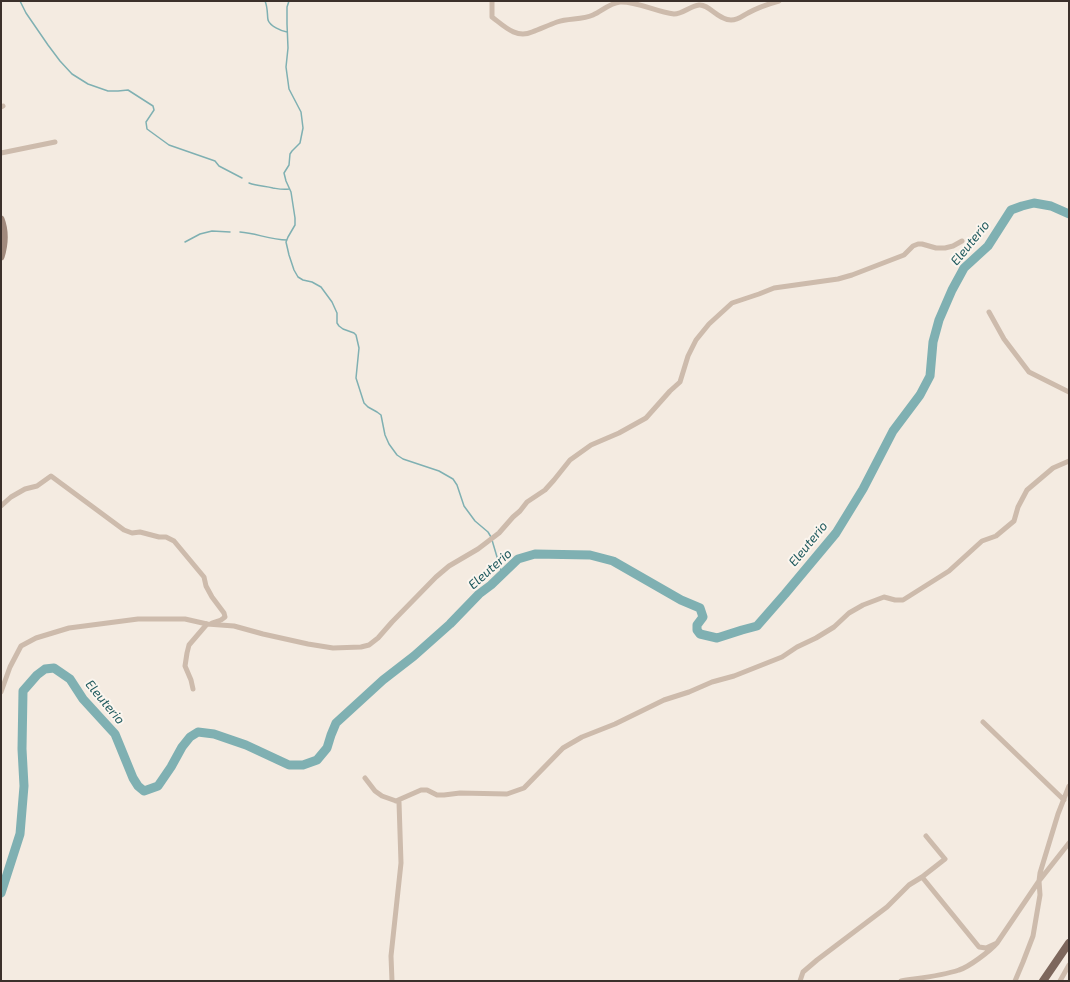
<!DOCTYPE html>
<style>
body{margin:0}
#map{position:relative;width:1070px;height:982px;overflow:hidden;background:#f4ebe1;font-family:"Exo 2",sans-serif}
canvas{display:block}
.frame{position:absolute;inset:0;border:2px solid #3b302b;pointer-events:none}
</style>
<div id="map">
<canvas width="1070" height="982"></canvas>
<div class="frame"></div>
</div>
<script>
const c = document.querySelector('canvas').getContext('2d');
c.lineJoin = 'round';
function trace(path, color, width, dash) { c.strokeStyle = color; c.lineWidth = width; c.lineCap = dash ? 'butt' : 'round'; c.setLineDash(dash || []); c.stroke(path); }
function label(font, color, halo, rows, align = 'center') {
  c.font = font + ' "Exo 2",sans-serif'; c.lineWidth = 4; c.setLineDash([]); c.textBaseline = 'middle'; c.strokeStyle = halo; c.fillStyle = color; for (const [text, x, y, turn = 0] of rows) {
    c.save(); c.translate(x, y); c.rotate((+turn || 0) * Math.PI / 180); c.textAlign = isNaN(turn) ? turn : align; if (halo) c.strokeText(text, 0, 0); c.fillText(text, 0, 0); c.restore();
  }
}
trace(new Path2D(`
 M20 1 26 13 48 45 60 61 72 74 88 84 108 91H118L128 90 153 106 154 110 146 122 147 129 169 145 215 161 219 166 242 178
 M265 1C268 8 267 14 268 20 270 26 281 31 287 32
 M289 1 287 7V24L288 48 286 67 289 89 301 112 303 128 300 143 292 151 290 154 289 165 284 173 286 181 291 192 295 218V225L288 237 286 242 289 255 294 270 298 277 303 280 312 282 321 287 332 302 337 313V323L339 326 343 329 354 333 356 335 359 348 356 378 364 403 368 407 377 412 381 415 385 435 389 444 397 455 403 459 439 471 453 479 457 485 464 506 475 521 488 532 491 537
 M249 183C257 186 264 186 273 188 279 189 283 190 289 189
 M240 232C256 233 270 240 287 240
 M185 242 200 234 212 231 230 232
 M492 540 502 574`), '#7fb0b2', 1.5);
trace(new Path2D(`
 M1 893 20 834 24 786 22 749 23 691 37 675 45 669 54 668 70 679 83 699 115 734 133 778 138 786 144 791 158 786 171 767 182 747 190 737 198 732 214 734 246 745 289 765H303L317 760 327 748 331 735 336 723 383 680 414 656 450 624 479 594 491 585 518 559 535 554 590 555 613 561 681 600 700 608 703 617 697 625V630L700 634 717 638 742 630 757 626 785 594 836 533 863 489 893 431 920 395 930 376 933 342 939 320 952 290 964 268 988 246 1011 210 1022 206 1034 203 1051 206 1069 214`), '#7fb0b2', 9);
trace(new Path2D(`
 M492 1V17C504 26 516 39 532 32 540 29 549 25 557 22 569 18 582 20 593 15 602 11 610 3 620 2 636 1 656 12 674 14 683 14 690 6 699 5 709 4 718 20 731 20 739 20 742 16 748 13 757 8 768 4 779 1
 M1 107 3 106
 M1 153 55 142
 M989 312 1004 339 1029 372 1069 392
 M1 506 11 497 25 489 37 486 51 476 124 530 132 533 140 532 159 537H166L174 541 204 577 206 586 212 597 224 613 225 617 221 620 212 623
 M193 689 191 680 185 666 187 653 189 645 207 624
 M1 692 10 667 21 646 36 638 69 628 138 619H185L207 624 234 626 263 634 308 644 333 648 361 647 369 645 378 638 392 622 436 577 449 566 478 549 499 533 513 517 520 511 527 502 545 490 554 480 570 460 591 445 619 433 646 418 670 391 680 382 688 356 696 340 709 324 732 303 759 294 774 288 838 279 852 275 904 255 913 246 918 244H922L936 248H945L953 246 962 241
 M983 722 1064 800
 M365 778 375 791 382 796 399 802 401 863 391 956 392 981
 M396 801 421 790H427L437 795H444L460 793 507 794 524 788 563 748 582 737 615 724 664 700 689 692 712 682 734 676 782 657 797 647 816 638 834 627 849 613 863 605 884 597 895 600H903L949 571 982 541 996 536 1014 521 1018 507 1027 490 1053 468 1069 461
 M922 877 945 859 926 836
 M800 981 803 972 817 960 887 907 909 885 922 877 979 947 986 948 997 943
 M901 981C920 978 941 976 959 970 969 967 990 951 997 943L1039 881 1069 843
 M1015 981 1023 962 1033 936 1040 895 1039 881 1040 873 1058 814 1069 786
 M1060 981 1069 965`), '#cdbbac', 5);
trace(new Path2D(`
 M1 219C6 232 5 244 1 257`), '#a18a7d', 7);
trace(new Path2D(`
 M1043 981 1069 943`), '#7d675c', 8);
label('italic 13px', '#1f5a5e', '#fbf5ee', [
 ["Eleuterio",970,243,-51],
 ["Eleuterio",808,544,-51],
 ["Eleuterio",490,569,-42],
 ["Eleuterio",105,702,50]
]);
</script>
